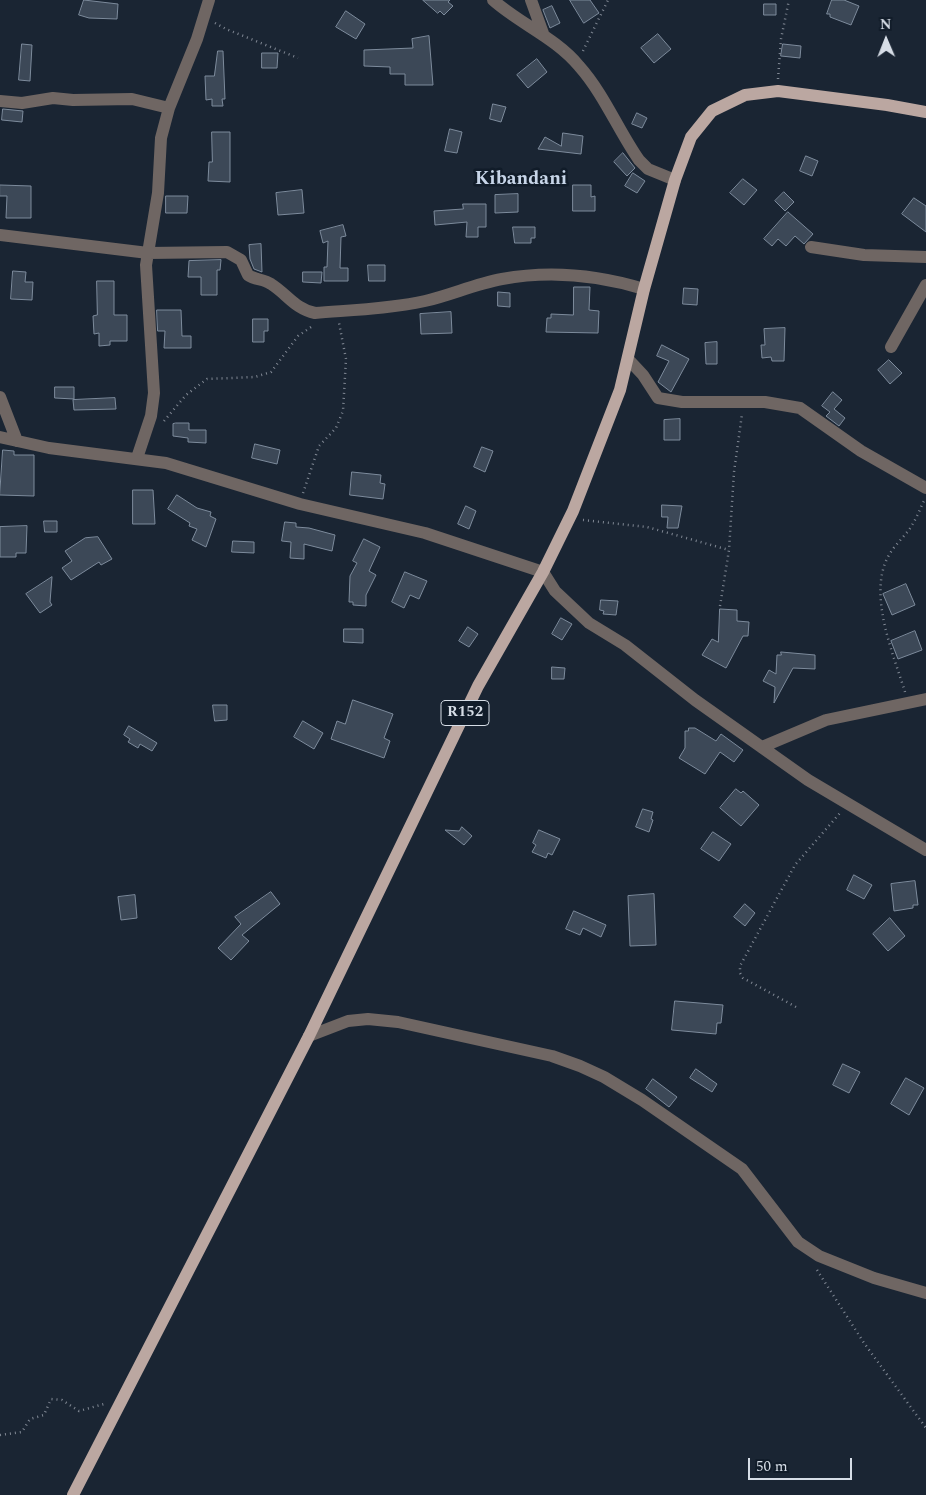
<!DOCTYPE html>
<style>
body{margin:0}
#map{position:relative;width:926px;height:1495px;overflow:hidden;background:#1a2533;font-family:Spectral,serif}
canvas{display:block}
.north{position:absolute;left:861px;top:15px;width:50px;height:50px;-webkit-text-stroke:4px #111c29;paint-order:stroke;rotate:359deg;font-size:14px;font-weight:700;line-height:20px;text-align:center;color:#d6dde6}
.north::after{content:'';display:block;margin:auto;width:18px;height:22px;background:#d6dde6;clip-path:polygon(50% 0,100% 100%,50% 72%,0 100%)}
.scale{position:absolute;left:748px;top:1458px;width:104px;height:22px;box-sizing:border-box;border:2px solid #d6dde6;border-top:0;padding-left:6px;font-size:15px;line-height:18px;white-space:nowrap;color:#d6dde6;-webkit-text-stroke:4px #111c29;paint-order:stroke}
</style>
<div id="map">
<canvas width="926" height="1495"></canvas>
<div class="north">N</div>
<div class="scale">50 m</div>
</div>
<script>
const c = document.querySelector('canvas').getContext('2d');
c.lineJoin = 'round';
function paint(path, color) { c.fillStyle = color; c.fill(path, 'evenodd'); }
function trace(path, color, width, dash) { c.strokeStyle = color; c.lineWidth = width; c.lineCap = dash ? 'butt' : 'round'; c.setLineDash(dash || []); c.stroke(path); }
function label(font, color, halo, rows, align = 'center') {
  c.font = font + ' Spectral,serif'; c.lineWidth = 5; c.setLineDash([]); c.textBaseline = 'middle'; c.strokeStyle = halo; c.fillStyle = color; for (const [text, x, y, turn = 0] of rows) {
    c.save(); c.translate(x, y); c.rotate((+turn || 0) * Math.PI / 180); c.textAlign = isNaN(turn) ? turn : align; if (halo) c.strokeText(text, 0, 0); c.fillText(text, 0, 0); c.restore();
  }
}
const building = new Path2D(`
 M84 0 118 4 117 19 89 18 79 15Z
 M423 0H450L448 2 453 6 444 15 440 11 438 13Z
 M570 0H590L599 13 584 23Z
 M832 0H844L859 6 851 25 830 17V14H827Z
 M764 4H776V15H764Z
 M552 6 560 23 550 28 543 10Z
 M346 11 365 24 356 39 336 27Z
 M658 34 671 49 654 63 641 48Z
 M429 36 433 85H405V74H390V67L364 66V50L413 48 412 39Z
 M22 44 32 45 30 81 19 80Z
 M783 44 801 46 800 58 781 56Z
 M218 51H223L225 99H222L223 106H212V99L206 100 205 76H214Z
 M262 53H278L277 68H262Z
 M537 59 547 72 528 88 517 75Z
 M493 104 506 107 501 122 490 119Z
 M3 109 23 111 22 122 2 120Z
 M637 113 647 118 642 128 632 124Z
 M450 129 462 132 457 153 445 151Z
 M212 132H230V182L208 181 209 162H212Z
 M563 133 583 136 581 154 538 149 545 137 561 146Z
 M623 153 635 168 627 176 614 162Z
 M806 156 818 161 812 176 800 171Z
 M633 173 645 181 637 193 625 186Z
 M743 179 757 190 744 205 730 193Z
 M0 185 31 186V218H6L7 196H0Z
 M573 185H591V197L595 196V211H573Z
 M302 190 304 213 278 215 276 193Z
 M784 192 794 202 785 211 775 201Z
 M518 194V212L495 213V195Z
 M166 196H188L187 213H166Z
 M914 198 926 206V232L902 214Z
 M463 204H486V227H478V237H466L467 222 435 225 434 211 463 209Z
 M788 212 813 234 804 244 795 236 786 246 778 239 772 246 764 239Z
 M343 225 346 236 341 237 340 268H348V281H324V267H327L328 241 323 243 320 231Z
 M513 227H535V238H531V243H515Z
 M261 244 262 272 254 269 250 259 249 245Z
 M221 260 220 270H217V295H201V277H188L189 261Z
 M368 265H385V281H369Z
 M13 271 26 272 25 282H33L32 300 11 299Z
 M303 272H322L321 283 303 282Z
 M97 281H114V315H127V341H110V345L99 346V333L94 334 93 316 97 315Z
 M574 287H590L589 310 599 311 598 333 546 332 547 318H551V314L573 315Z
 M684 288 698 289 697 305 683 304Z
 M498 292 510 293V307L498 306Z
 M157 310H181L182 336H191V348H164L165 331H158Z
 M451 312 452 333 421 334 420 314Z
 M253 319H268V331H264V342H253Z
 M785 328 784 361H772L771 357 762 358 761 345H765L764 329Z
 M717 342V364H706L705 343Z
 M662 345 689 359 671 392 658 382 669 361 657 356Z
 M889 360 902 373 890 384 878 370Z
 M55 387H74V399L55 398Z
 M833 392 842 400 834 409 845 418 839 426 826 416 830 412 822 406Z
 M115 398 116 409 74 410 73 400Z
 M680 419V440H664V420Z
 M176 423H189V430H206V443L188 442V438L173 436V424Z
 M255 444 280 450 277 464 252 458Z
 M482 447 493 451 485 472 474 467Z
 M3 450 14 451V455H34V496L0 495Z
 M352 472 381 475 380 483 385 484 383 499 350 495Z
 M133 490H153L155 524H133Z
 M177 495 197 508 211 512 210 516 216 519 206 547 192 540 197 529 189 526 190 523 168 509Z
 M662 505 682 506 678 528H667L668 517H662Z
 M466 506 476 511 469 529 458 524Z
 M44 521H57V532H45Z
 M285 522 296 523V527L309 528 335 535 332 551 304 544V559L290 558 291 542 282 541Z
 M27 526 26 553H16V557H0V527Z
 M98 537 112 559 101 565 99 562 71 580 62 568 72 561 65 551 85 538Z
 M364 539 380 547 369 571 376 575 366 595V606L353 605V602H349L350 576 357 563 353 561Z
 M233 541 254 542V553L232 552Z
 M405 572 427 581 419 599 410 595 404 608 392 602Z
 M52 577 50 602 52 605 40 613 26 594Z
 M906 584 915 605 892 615 883 594Z
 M601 600 618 601 616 615 603 614 604 611 600 610Z
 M720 609 737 610V621L749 622 748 636H743L726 668 702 655 712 639 718 642Z
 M561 618 572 624 562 640 552 634Z
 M468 627 478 634 469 647 459 641Z
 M344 629H363V643L344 642Z
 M915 631 922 650 898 659 891 641Z
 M781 652 815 655V669L793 668 774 703 775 687 763 681 769 670 776 674 777 655H781Z
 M552 667 565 668 564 679H552Z
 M353 700 393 714 384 738 390 741 384 758 331 739 337 721 345 724Z
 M213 705H227V720L215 721Z
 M303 721 323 733 314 749 294 737Z
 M129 726 157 743 152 751 140 744 138 748 128 742 130 739 124 735Z
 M689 728H695L716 741 721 734 743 750 734 762 720 752 705 774 679 758 685 748V731H688Z
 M736 789 741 793 743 791 759 805 741 826 720 808Z
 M643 809 653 812 651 819 653 820 649 832 636 827Z
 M462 827 472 836 464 845 445 830 459 831Z
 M539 830 560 839 552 855 548 853 546 858 532 852 536 845 533 843Z
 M713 832 731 844 719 861 701 849Z
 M854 875 872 885 864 899 847 890Z
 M915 881 918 905H913V908L894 911 891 884Z
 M271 892 280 904 242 935 249 941 231 960 218 948 241 924 235 917Z
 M654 894 656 945 630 946 628 896Z
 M135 895 137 918 121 920 118 897Z
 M745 904 755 913 745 926 734 917Z
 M574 911 606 925 601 937 583 928 580 935 566 929Z
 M890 918 905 936 888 951 873 934Z
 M675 1001 723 1005 721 1023H717L716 1034 672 1030Z
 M843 1064 860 1072 849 1093 833 1085Z
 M696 1069 717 1084 712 1092 690 1078Z
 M906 1078 924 1088 909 1115 891 1104Z
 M653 1079 677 1097 669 1107 646 1089Z`);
paint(building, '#3c4857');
trace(building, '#7d8b9c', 1);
trace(new Path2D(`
 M215 23 226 29 298 58
 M583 51 608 0
 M778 79 781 39 789 0
 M164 421 186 395 207 379 255 377 271 372 298 336 314 325
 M303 493 319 446 336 428 343 411 346 359 339 323
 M583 520 647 527 729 550
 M720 606 729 550 734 472 742 414
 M905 692C893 653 867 593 889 555 894 546 902 539 908 531 915 522 919 511 924 501
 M796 1007 743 978 740 973V966L795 865 840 813
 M817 1270 864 1343 926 1428
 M0 1435 22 1432 30 1419 44 1415 51 1399 62 1400 79 1411 104 1404`), '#808894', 2.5, [1, 4]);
trace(new Path2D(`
 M493 0C520 24 556 38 579 66 604 94 618 130 639 160L648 169 675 180
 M531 0 544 36
 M0 101 22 103 53 98 73 100 132 99 169 108
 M0 235 148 253 227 252 241 260 248 275C255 280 264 279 271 284 287 294 295 309 315 313 351 310 389 309 425 301 451 295 475 284 502 279 550 270 598 275 644 289
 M811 247 864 255 926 257
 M891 347 926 285
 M628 359 643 375 658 398 682 402H765L800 408 861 451 926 488
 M0 397 17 441
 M0 437 49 448 166 463 300 504 425 533 543 572 555 591 589 623 625 645 695 700 808 780 926 850
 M137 458 151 416 154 393 146 265 158 193 161 138 169 108 197 39 209 0
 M762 747 826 720 926 699
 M309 1036 348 1021 368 1019 398 1022 552 1056 580 1066 604 1077 642 1100 742 1169 798 1242 819 1256 874 1278 926 1293`), '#6f6663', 12);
trace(new Path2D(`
 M73 1495 309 1036 478 686 543 572 573 511 620 390 644 289 675 180 691 137 712 111 745 95 778 91 887 105 926 112`), '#bba7a1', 12);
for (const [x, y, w] of [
 [465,713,48]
]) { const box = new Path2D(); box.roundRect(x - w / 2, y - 12.5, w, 25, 4); c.fillStyle = '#111c29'; c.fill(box); trace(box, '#d6dde6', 1); }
label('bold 15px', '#d6dde6', null, [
 ["R152",465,713]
]);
label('bold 19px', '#c7d5e8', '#111c29', [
 ["Kibandani",521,180]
]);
</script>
